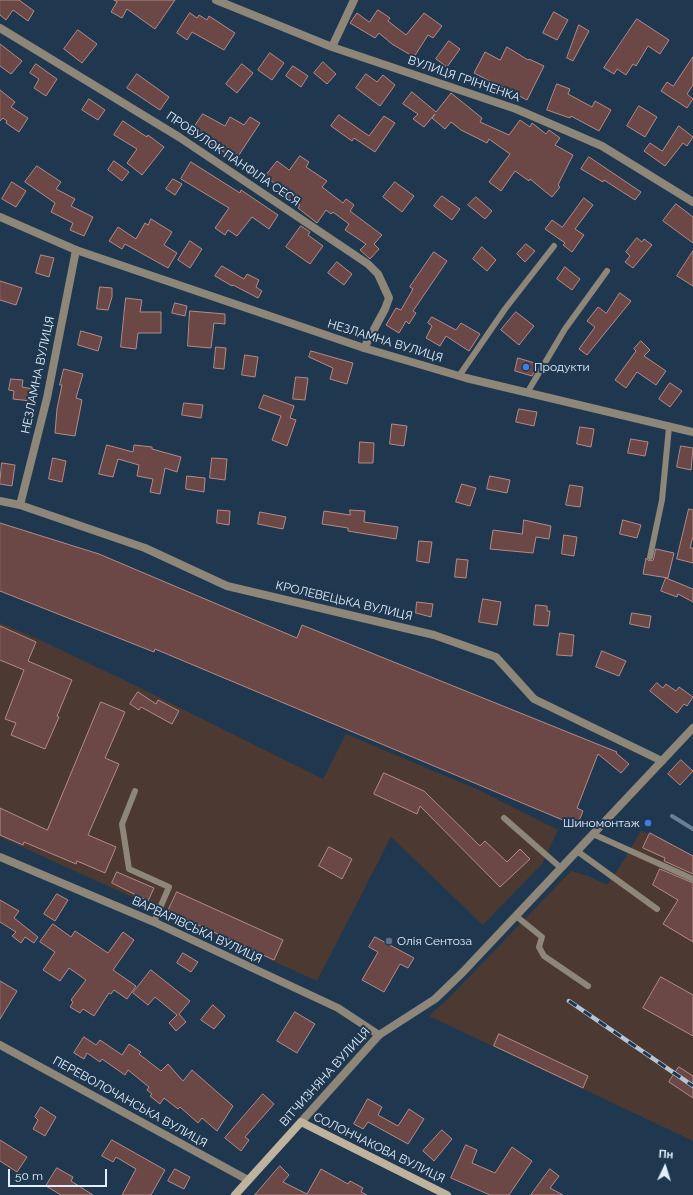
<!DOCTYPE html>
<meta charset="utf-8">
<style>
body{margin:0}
#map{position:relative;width:693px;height:1195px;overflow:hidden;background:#20384f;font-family:Raleway,sans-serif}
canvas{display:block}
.north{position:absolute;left:645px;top:1147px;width:40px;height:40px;-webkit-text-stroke:3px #20384f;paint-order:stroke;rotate:4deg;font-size:11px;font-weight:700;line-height:16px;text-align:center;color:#e1effe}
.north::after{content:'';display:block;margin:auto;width:14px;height:18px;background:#e1effe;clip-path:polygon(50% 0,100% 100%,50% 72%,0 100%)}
.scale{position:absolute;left:8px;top:1169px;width:99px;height:18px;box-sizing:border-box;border:2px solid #e1effe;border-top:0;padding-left:5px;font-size:12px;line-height:14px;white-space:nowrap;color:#e1effe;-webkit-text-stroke:3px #20384f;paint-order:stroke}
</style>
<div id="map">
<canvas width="693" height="1195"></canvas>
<div class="north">Пн</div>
<div class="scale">50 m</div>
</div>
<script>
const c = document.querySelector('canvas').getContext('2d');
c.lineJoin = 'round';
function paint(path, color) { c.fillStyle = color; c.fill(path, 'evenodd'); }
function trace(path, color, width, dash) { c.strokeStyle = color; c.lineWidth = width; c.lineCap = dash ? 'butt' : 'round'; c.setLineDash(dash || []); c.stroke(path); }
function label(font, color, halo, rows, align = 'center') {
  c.font = font + ' Raleway,sans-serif'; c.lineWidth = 4; c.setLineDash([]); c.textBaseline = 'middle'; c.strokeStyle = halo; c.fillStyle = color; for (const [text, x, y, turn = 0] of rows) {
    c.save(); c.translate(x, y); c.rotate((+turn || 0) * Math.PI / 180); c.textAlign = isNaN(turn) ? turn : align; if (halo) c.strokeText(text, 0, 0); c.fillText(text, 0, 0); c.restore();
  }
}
paint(new Path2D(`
 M0 623 38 639 122 679 323 779 346 734 481 791 558 830 542 864 483 925 391 837 317 981 0 837Z
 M641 831 669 843 668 845 693 856V1141L429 1016 448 999 571 871 588 876 607 885 619 868Z`), '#4c3932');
trace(new Path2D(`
 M672 816 693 829`), '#687f94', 4);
const building = new Path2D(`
 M0 0H19L34 11 28 21 13 10 6 20 0 15Z
 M114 0H175L155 29 127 9 122 18 111 12 117 2Z
 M378 10 390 18 388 21 406 35 424 13 442 26 433 38 428 35 414 57 392 44 379 33 375 38 350 23 357 13 369 22Z
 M554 12 568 20 557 40 543 33Z
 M190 13 197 18 199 15 207 20 209 16 235 33 224 50 192 32 187 40 177 33Z
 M637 19 669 40 660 54 648 46 636 66 633 64 626 75 617 69 614 74 604 68Z
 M579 25 589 31 573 61 567 58Z
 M78 30 97 44 82 63 64 49Z
 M449 41 460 49 447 67 436 59Z
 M0 44 22 61 11 74 0 66Z
 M507 47 528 60 529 59 544 66 527 100 474 73 485 52 500 60Z
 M270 53 284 63 272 80 258 70Z
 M693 57V85L687 94 693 99 687 108 661 91 667 82 673 86Z
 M323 62 336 74 327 84 314 73Z
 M36 64 57 79 46 96 34 88 39 79 30 73Z
 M242 64 253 73 237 93 226 84Z
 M293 66 308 76 301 87 286 76Z
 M137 74 169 97 160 110 127 88Z
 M366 74 377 82 383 75 395 85 380 106 356 88Z
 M557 84 570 89 568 94 592 107 595 101 611 110 599 131 571 116 570 118 547 110Z
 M0 90 15 102 11 107 28 118 19 132 6 123 7 121 3 118 0 121Z
 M412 92 436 112 451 93 482 118 480 122 509 135 520 120 530 127 532 123 546 134 549 130 560 138 555 145 573 155 558 185 560 187 552 197 530 179 529 181 515 171 501 191 489 182 510 154 489 139 487 143 461 130 451 122 445 129 432 118 435 114 424 127 413 119 418 114 403 104Z
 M89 99 105 110 98 120 82 110Z
 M639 106 657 117 645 137 627 126Z
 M203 114 225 126 230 117 244 125 250 117 260 123 235 161 226 156 227 154 191 132Z
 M339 115 369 136 384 116 395 123 375 152 354 138 352 141 331 126Z
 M123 121 147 137 148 135 164 147 142 175 127 163 137 149 114 135Z
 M679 126 693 137 687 146 683 143 665 166 644 151 650 143 662 151Z
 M300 156 309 162 306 167 327 181 322 187 343 203 346 199 354 205 350 211 382 235 374 244 379 249 370 259 360 250 366 244 345 230 349 224 333 212 331 214 326 210 317 223 298 208 300 205 285 195 287 193 265 176 277 161 289 170Z
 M589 157 641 192 635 200 604 180 603 182 581 169Z
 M114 161 129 172 122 181 108 170Z
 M191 162 240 193 241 190 278 215 269 229 252 217 237 236 228 230 225 235 215 228 229 208 181 179Z
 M37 166 61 182 56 189 75 199 71 206 93 217 84 236 70 230 73 223 51 212 55 203 25 182Z
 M173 179 182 184 175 195 166 189Z
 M12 182 26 191 16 207 2 199Z
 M395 182 414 196 402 212 383 197Z
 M442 196 460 209 452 220 434 206Z
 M476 197 492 211 485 219 468 205Z
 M584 198 593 205 575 229 584 235 572 252 563 245 565 243 545 229 552 220 562 227Z
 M676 204 693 217V243L663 221Z
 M151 219 172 232 164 245 177 253 168 268 125 244 122 249 109 241 118 227 136 239 145 223 148 225Z
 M301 226 310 232 308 235 323 246 310 264 286 247Z
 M637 238 642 242 644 239 652 245 633 268 625 262 630 256 626 252Z
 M190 241 202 249 190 268 178 260Z
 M526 244 535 251 525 262 517 254Z
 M482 247 496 260 487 271 473 259Z
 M693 251V286L677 276Z
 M434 252 447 261 413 311 416 313 409 324 406 321 399 333 386 325 396 308 401 310 413 289 410 287Z
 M41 255 54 258 49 277 36 273Z
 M337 262 352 274 344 285 328 273Z
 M222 266 244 279 247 274 259 280 256 287 262 291 258 298 233 285 232 286 215 276Z
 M565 267 580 279 572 290 557 279Z
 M0 281 22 288 16 305 0 300Z
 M100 287 112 288V297L108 310 97 309Z
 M620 293 631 301 587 355 579 349 595 327 587 321 598 307 606 313Z
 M126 298 142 300 140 312H161V333H138L136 349 121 347Z
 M175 303 187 306 185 316 172 313Z
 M190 311 225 314V324L214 323 211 348 188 346Z
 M516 312 534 326 519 345 501 330Z
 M432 317 456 330 461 323 480 334 469 351 446 336 440 346 426 338 432 326 428 323Z
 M81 331 102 337 98 351 78 345Z
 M641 341 650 350 644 356 666 371 656 385 637 372 626 388 615 380 636 351 634 349Z
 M216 347 226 348 224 369 214 368Z
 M311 351 353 363 347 384 330 379 333 368 309 357Z
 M245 355 258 357 255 377 242 375Z
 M518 358 538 364 532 376 515 371Z
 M64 369 83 374 76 398 82 400 75 436 55 433 57 409 62 385H60Z
 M296 377 308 378 305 400 293 399Z
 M11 379 23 380 22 387 33 389 31 401 13 399 14 391 9 390Z
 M670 383 682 391 670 407 659 399Z
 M264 395 294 406 290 418 296 420 287 446 272 440 281 416 259 408Z
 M184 403 203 405 201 418 182 415Z
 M519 409 537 412 534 426 516 422Z
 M392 424 407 426 404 446 390 444Z
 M580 427 594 429 591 447 577 444Z
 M631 439 648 442 645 456 628 453Z
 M360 442 374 443 373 463H359Z
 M107 445 133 452 134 445 152 447V449L181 457 177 472 165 468 160 494 150 492 153 479 137 476 139 465 118 459 113 477 99 474Z
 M681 446 693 448 691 470 677 467Z
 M53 458 66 461 62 482 49 479Z
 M212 458 227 459 225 480 210 478Z
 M2 463 15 465 12 486 0 484Z
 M187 476 205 478 204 492 186 489Z
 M490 476 510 480 507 493 487 489Z
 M462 484 476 488 470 506 456 502Z
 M570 485 583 487 580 507 566 505Z
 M689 509 693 510V536L690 548H693V563L677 559Z
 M218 510 230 511 229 525 217 523Z
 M350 510 365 511 364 522 398 527 396 539 348 531V528L322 524 324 511 350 515Z
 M260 512 286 517 283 529 258 524Z
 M524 520 551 526 549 539 536 537 533 553 490 549 493 530 522 534Z
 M623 520 641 525 637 538 620 534Z
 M0 523 99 554 297 638 302 625 617 752 616 753 629 764 621 773 598 754 577 808 583 811 577 826 155 649 154 652 0 591Z
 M564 535 577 537 574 556 562 554Z
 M419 541 432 542 429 563 417 561Z
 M656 549 674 553 668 578 643 574 646 558 649 561 653 560Z
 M457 559 468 560 466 578 455 577Z
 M666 578 693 589V602L678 594 677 597 661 591Z
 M483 599 501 602 497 625 479 622Z
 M417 602 433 604 431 617 416 613Z
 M536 605 547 606V611H550L548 626 534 625Z
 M632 613 651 616 649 628 630 624Z
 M0 626 36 642 28 661 72 680 57 716 59 717 45 749 11 735 16 723 5 719 24 670 0 660Z
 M560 633 574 635 572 656 557 655Z
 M602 651 626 661 619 676 596 667Z
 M657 683 663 688 666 684 676 691 679 687 693 697 687 706 684 704 677 713 650 691Z
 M138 692 156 704 158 700 179 711 172 724 141 707 139 710 130 704Z
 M101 702 125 712 105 758 119 764 88 835 116 847 105 873 77 861 76 864 24 842 23 845 0 835V808L47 830Z
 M681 760 693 771 680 785 668 774Z
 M384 773 424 791 480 846 485 841 507 862 520 849 530 859 500 887 420 806 417 814 374 794Z
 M650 833 693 856V874L664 861 665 858 643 848Z
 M329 847 352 859 342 879 319 866Z
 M660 869 693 883V942L663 924 678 900 653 885Z
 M117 872 154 888 148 901 112 883Z
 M177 892 283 940 274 960 168 911Z
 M57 894 68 900 55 921 44 914Z
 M0 900 19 911 14 918 38 937 34 943 25 937 21 943 12 936 16 932 0 922Z
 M53 924 71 937 75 931 108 953 123 932 134 940 113 970 136 986 127 999 114 990 111 994 109 993 94 1016 83 1009 80 1013 70 1007 73 1002 71 1000 86 980 69 968 60 981 43 970 55 952 40 942Z
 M375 937 414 958 408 968 400 964 384 992 362 980 378 952 369 947Z
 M183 953 198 962 191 972 177 963Z
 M151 970 190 1001 179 1014 186 1022 176 1031 169 1023 177 1015 155 997 148 1005 133 993Z
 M661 977 693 995V1036L643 1008Z
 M0 981 17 991 0 1019Z
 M213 1005 225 1016 214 1029 201 1020Z
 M295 1012 315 1024 297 1053 277 1041Z
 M499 1034 588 1076 583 1088 494 1046Z
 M84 1037 96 1045 100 1040 122 1055 129 1044 141 1052 139 1054 161 1071 168 1064 183 1081 192 1070 233 1106 217 1131 202 1118 198 1123 180 1107 178 1109 164 1098 160 1104 150 1096 152 1094 147 1090 149 1087 128 1070 125 1075 102 1059 100 1062 87 1053 84 1059 74 1053Z
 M679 1067 693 1076V1098L669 1082Z
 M263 1094 274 1104 245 1137 249 1140 241 1151 225 1138Z
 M368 1099 382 1107 378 1115 398 1126 409 1109 424 1119 408 1144 368 1122 363 1129 354 1124Z
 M41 1107 56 1117 45 1136 33 1129 38 1120 35 1117Z
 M442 1130 452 1139 434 1161 423 1151Z
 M0 1140 27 1157 17 1172 0 1161Z
 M112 1140 165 1170 151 1195H122L136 1169 116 1157 113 1162 102 1156Z
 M466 1145 477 1150 472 1163 495 1173 512 1147 532 1161 509 1195H490L451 1178Z
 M280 1166 289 1175 283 1182 307 1194 321 1169 348 1184 350 1181 363 1188 361 1192 367 1195H255Z
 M57 1168 73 1177 71 1181 93 1195H61L46 1186Z
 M175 1169 190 1177 184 1189 168 1181Z
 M550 1169 559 1176 550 1188 563 1195H531Z`);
paint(building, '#6b4745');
trace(building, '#b38b88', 1);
trace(new Path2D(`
 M459 376 505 309 554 246
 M527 393 565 329 607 271
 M650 557 662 500 669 427
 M135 791 122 824 129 869 169 887 154 922
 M504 818 561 868
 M593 834 693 879
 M577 851 657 909
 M516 916 542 937 539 947 544 956 588 986`), '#8e8678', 6);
trace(new Path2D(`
 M216 0 332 47 516 109 602 146 693 202
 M0 28 179 137 368 264 378 274 389 298 385 309 364 348
 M332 47 354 0
 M0 501 20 505 145 548 227 586 434 635 496 657 534 699 662 761
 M20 505 47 398 76 250
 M0 857 154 922 338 1008 379 1035
 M0 1045 248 1180`), '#8e8678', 8);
trace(new Path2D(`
 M0 217 76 250 364 348 466 378 693 432
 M301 1122 379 1035 435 999 462 973 693 728`), '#8e8678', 8);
trace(new Path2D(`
 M235 1195 301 1122 447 1195`), '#bfb39d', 8);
const rail = new Path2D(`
 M569 1001 693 1086`);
trace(rail, '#b5c5d6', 4.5);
trace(rail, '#20384f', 3, [9]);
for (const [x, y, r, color] of [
 [526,367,4,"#3f7fe0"],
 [648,823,4,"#3f7fe0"],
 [389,941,4,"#5c6f8a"]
]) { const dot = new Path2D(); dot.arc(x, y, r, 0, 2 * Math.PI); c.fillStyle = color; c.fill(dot); trace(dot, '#20384f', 1.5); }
label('12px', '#e1effe', '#20384f', [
 ["ВУЛИЦЯ ГРІНЧЕНКА",464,79,19],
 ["ПРОВУЛОК ПАНФІЛА СЕСЯ",233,159,34],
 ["НЕЗЛАМНА ВУЛИЦЯ",385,341,17],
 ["НЕЗЛАМНА ВУЛИЦЯ",38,375,-78],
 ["КРОЛЕВЕЦЬКА ВУЛИЦЯ",344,601,13],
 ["ВАРВАРІВСЬКА ВУЛИЦЯ",197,930,25],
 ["ВІТЧИЗНЯНА ВУЛИЦЯ",325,1077,-48],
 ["ПЕРЕВОЛОЧАНСЬКА ВУЛИЦЯ",130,1102,29],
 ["СОЛОНЧАКОВА ВУЛИЦЯ",379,1148,26]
]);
label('12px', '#e1effe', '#20384f', [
 ["Продукти",534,367],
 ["Шиномонтаж",640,823,"right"],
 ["Олія Сентоза",397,941]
], 'left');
</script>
